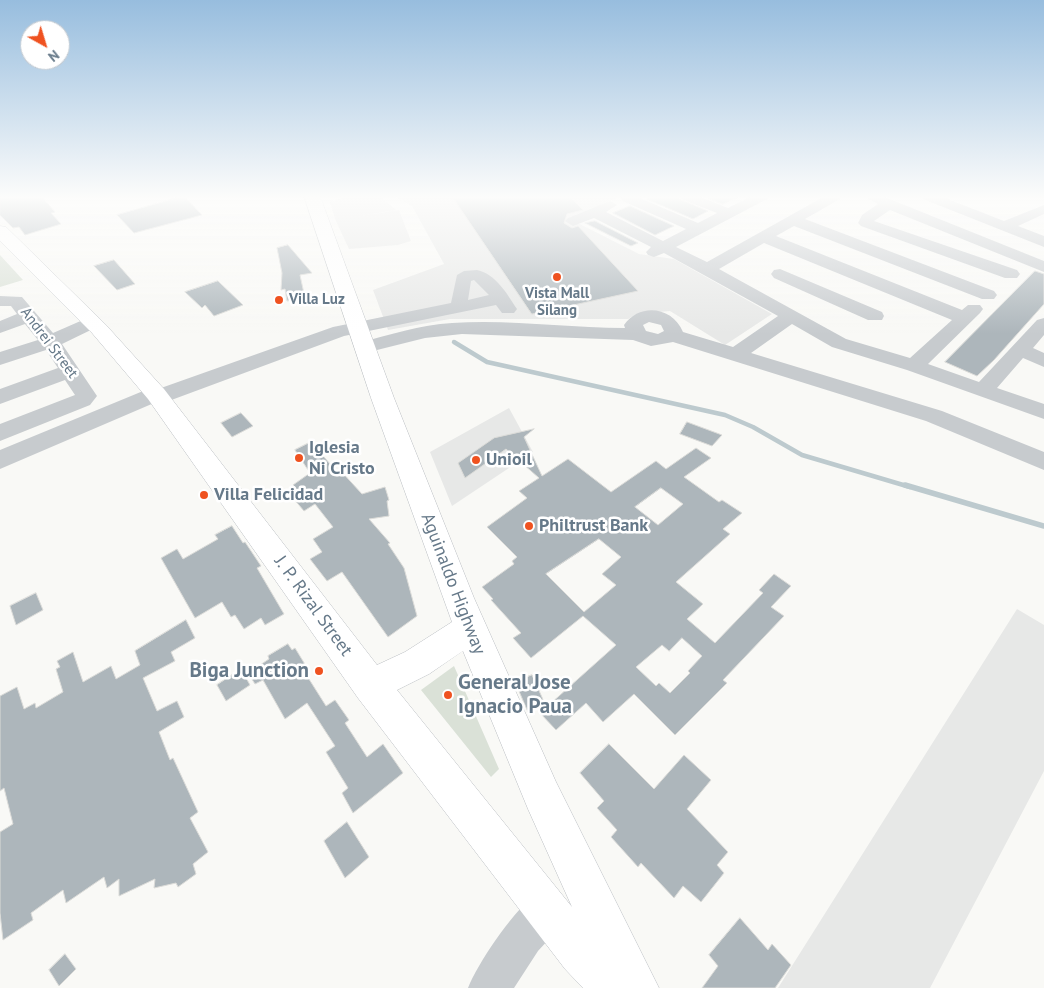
<!DOCTYPE html>
<style>
body{margin:0}
#map{position:relative;width:1044px;height:988px;overflow:hidden;background:#f9f9f6;font-family:"PT Sans",sans-serif}
canvas{display:block}
.north{position:absolute;left:20px;top:20px;width:50px;height:50px;box-sizing:border-box;background:#fff;border:1px solid #c2c9d0;border-radius:50%;rotate:141deg;font-size:14px;font-weight:700;line-height:20px;text-align:center;color:#667989}
.north::after{content:'';display:block;margin:auto;width:18px;height:22px;background:#ef5220;clip-path:polygon(50% 0,100% 100%,50% 72%,0 100%)}
</style>
<div id="map">
<canvas width="1044" height="988"></canvas>
<div class="north">N</div>
</div>
<script>
const c = document.querySelector('canvas').getContext('2d');
c.lineJoin = 'round';
function paint(path, color) { c.fillStyle = color; c.fill(path, 'evenodd'); }
function trace(path, color, width, dash) { c.strokeStyle = color; c.lineWidth = width; c.lineCap = dash ? 'butt' : 'round'; c.setLineDash(dash || []); c.stroke(path); }
function label(font, color, halo, rows, align = 'center') {
  c.font = font + ' "PT Sans",sans-serif'; c.lineWidth = 5; c.setLineDash([]); c.textBaseline = 'middle'; c.strokeStyle = halo; c.fillStyle = color; for (const [text, x, y, turn = 0] of rows) {
    c.save(); c.translate(x, y); c.rotate((+turn || 0) * Math.PI / 180); c.textAlign = isNaN(turn) ? turn : align; if (halo) c.strokeText(text, 0, 0); c.fillText(text, 0, 0); c.restore();
  }
}
paint(new Path2D(`
 M349 196H379L396 210 360 216 399 210 411 241 398 245 349 249 335 219 330 202Z
 M394 196H612L617 198 568 218 639 254 674 259 772 314 725 345 670 311 637 314 628 319H450L388 330 373 290 444 264 412 206Z
 M509 408 533 452 452 506 430 452Z
 M1017 609 1044 625V771L930 988H778Z`), '#e7e8e7');
paint(new Path2D(`
 M0 255 23 280 0 287Z
 M454 666 499 769 491 777 421 690Z`), '#dae1d7');
trace(new Path2D(`
 M454 342 487 362 725 415 753 427 802 455 910 487`), '#bdcace', 4.5);
trace(new Path2D(`
 M905 485 1044 526`), '#bdcace', 5.5);
const building = new Path2D(`
 M0 196H41L55 212 51 213 61 224 25 235 19 227 13 228 0 215Z
 M184 196 202 215 134 233 117 215Z
 M452 196H569L583 210 567 214 564 223 572 228 578 226 638 291 532 314Z
 M654 196H672L708 211 693 219 647 199Z
 M702 196H740L723 204Z
 M630 206 674 226 655 235 613 213Z
 M595 221 638 243 631 246 585 223Z
 M288 245 312 273 300 275 305 298 287 301 285 289 281 290 282 273 277 248Z
 M114 260 135 284 117 290 94 266Z
 M1035 271 1044 274V304L994 360 977 376 945 362Z
 M218 281 243 305 214 316 205 305 202 308 185 292Z
 M241 413 253 426 232 437 221 423Z
 M687 422 722 435 712 446 680 434Z
 M534 429 524 437 542 476 568 459 611 492 656 461 666 469 696 448 711 458 684 477 719 502 722 500 742 513 723 529 730 534 676 582 703 604 687 619 715 643 763 593 759 590 774 574 791 586 771 607 784 616 723 680 727 683 675 735 634 694 603 722 586 703 556 730 540 713 616 645 583 616 531 658 513 638 521 633 491 600 493 599 482 587 514 564 512 561 517 557 487 527 527 498 519 491 539 478 506 449 465 478 458 463 494 438ZM661 488 683 504 658 525 635 507ZM599 539 621 557 602 574 616 585 584 612 546 574ZM682 638 702 656 688 671 690 673 670 693 659 683 656 686 636 667 662 645 669 651Z
 M311 442 337 472 340 470 362 494 385 487 389 500 387 501 389 516 369 519 390 543 388 544 404 568 417 616 388 637 342 572 327 581 310 559 322 552 313 539 333 527 315 504 304 511 293 498 300 494 293 485 310 473 295 450Z
 M232 526 243 543 245 542 261 566 257 568 284 614 265 625 261 618 244 629 235 615 231 617 222 602 195 618 161 558 177 549 183 559 218 539 215 535Z
 M36 593 43 610 16 625 10 606Z
 M186 620 195 638 171 652 175 661 143 678 157 711 177 701 184 717 159 732 170 760 173 758 198 812 190 818 208 852 193 864 196 874 178 887 176 883 154 888 155 879 119 896V879L107 888 104 877 66 903 63 890 31 913 33 920 3 940 0 913V832L13 824 4 788 0 791V696L17 687 24 709 35 703 36 708 63 692 56 669 60 667 57 661 73 652 83 682 111 666 116 679 140 665 135 651Z
 M288 644 292 650 295 648 306 666 302 668 326 706 335 700 349 720 345 723 367 757 383 744 403 773 353 813 342 793 348 788 326 752 335 746 307 703 285 719 263 680 255 684 248 673 269 659 268 656Z
 M241 669 250 685 226 701 217 685Z
 M532 675 545 704 528 712 515 682Z
 M609 744 654 789 684 755 711 780 687 809 728 852 717 865 724 873 701 902 683 886 674 898 641 863 638 867 611 837 617 830 597 808 604 801 580 773Z
 M347 822 369 857 345 878 324 841Z
 M740 918 768 950 772 944 791 965 775 988H702L718 966 709 955Z
 M65 954 76 969 59 986 49 970Z`);
paint(building, '#adb6bb');
trace(building, '#dbdbd8', 1);
const major = new Path2D(`
 M304 196H320L394 398 474 598 556 782 659 988H583L565 969 358 698 148 399 92 333 0 241V226L6 227 106 325 164 389 377 665 405 652 452 622 371 398ZM463 651 528 809 572 907 397 690 429 674Z`);
trace(major, '#babec2', 1);
paint(new Path2D(`
 M622 196H635L698 223 717 213 681 199 679 196H698L728 208 752 196H769L767 199 676 247 707 262 825 196H842L840 199 805 219 994 291 997 295 994 299H982L794 226 776 236 962 310 968 305H980L983 309 980 313 928 364 979 382 1037 320 1044 318V335L1033 348 1044 353V367L1023 358 997 388 1044 404V419L907 370 832 347 792 324 751 353 942 411 1044 452V470L926 421 673 342 651 346 633 340 462 334 425 338 365 353 358 351 355 347 358 343C389 335 420 325 452 323 510 319 567 328 625 328L624 325C640 302 673 307 683 332L733 347 778 316 664 253 654 257 648 255 646 252 651 247 594 218 573 226 565 221 568 218 610 201 617 205 606 212 663 241 686 229 623 201 621 198ZM764 243 952 320 910 358 846 339 719 269ZM649 322 661 325 664 331 658 334 646 331 643 325Z
 M863 196H882L1044 261V272L890 210 874 221 1017 270 1020 274 1017 278H1005L861 226 858 223 862 215 878 204Z
 M921 196H940L1004 221 1044 205V214L1018 226 1044 236V247L923 199Z
 M780 269 882 312 884 316 882 320H868L774 278 771 274 774 270Z
 M477 270C496 274 507 294 517 309L514 313H502L496 305 344 336 166 402 154 403 0 469V450L148 389 161 388 333 327 451 303 457 275 464 271ZM474 280 489 295 468 300 471 281Z
 M0 296 22 297 53 333 92 316 99 318 101 322 99 326 62 344 97 396 90 405 0 441V424L75 395 65 380 0 404V389L58 368 46 350 0 365V352L38 340 25 324 0 333V321L17 314 11 306H0Z
 M547 892 561 898 567 912 561 926 538 951 514 988H468C478 963 511 914 532 898 536 895 542 894 547 892Z`), '#c7cbce');
paint(major, '#fff');
const sky = c.createLinearGradient(0, 0, 0, 334);
sky.addColorStop(0, '#97bdde');
sky.addColorStop(0.59, '#fcfcfb');
sky.addColorStop(1, '#fcfcfb00');
c.fillStyle = sky;
c.fillRect(0, 0, 1044, 334);
for (const [x, y, r, color] of [
 [557,277,5,"#ef5220"],
 [279,300,5,"#ef5220"],
 [299,458,5,"#ef5220"],
 [476,460,5,"#ef5220"],
 [204,495,5,"#ef5220"],
 [529,526,5,"#ef5220"],
 [319,671,5,"#ef5220"],
 [448,695,5,"#ef5220"]
]) { const dot = new Path2D(); dot.arc(x, y, r, 0, 2 * Math.PI); c.fillStyle = color; c.fill(dot); trace(dot, '#fff', 2); }
label('bold 15px', '#667989', '#fff', [
 ["Vista Mall",557,294],
 ["Silang",557,311],
 ["Villa Luz",289,300,"left"]
]);
label('15px', '#667989', '#fff', [
 ["Andrei Street",49,343,53]
]);
label('bold 18px', '#667989', '#fff', [
 ["Iglesia",309,448],
 ["Ni Cristo",309,469],
 ["Unioil",486,460],
 ["Villa Felicidad",214,495],
 ["Philtrust Bank",539,526]
], 'left');
label('18px', '#667989', '#fff', [
 ["Aguinaldo Highway",453,584,69],
 ["J. P. Rizal Street",313,606,54]
]);
label('bold 21px', '#667989', '#fff', [
 ["Biga Junction",309,671],
 ["General Jose",458,683,"left"],
 ["Ignacio Paua",458,707,"left"]
], 'right');
</script>
